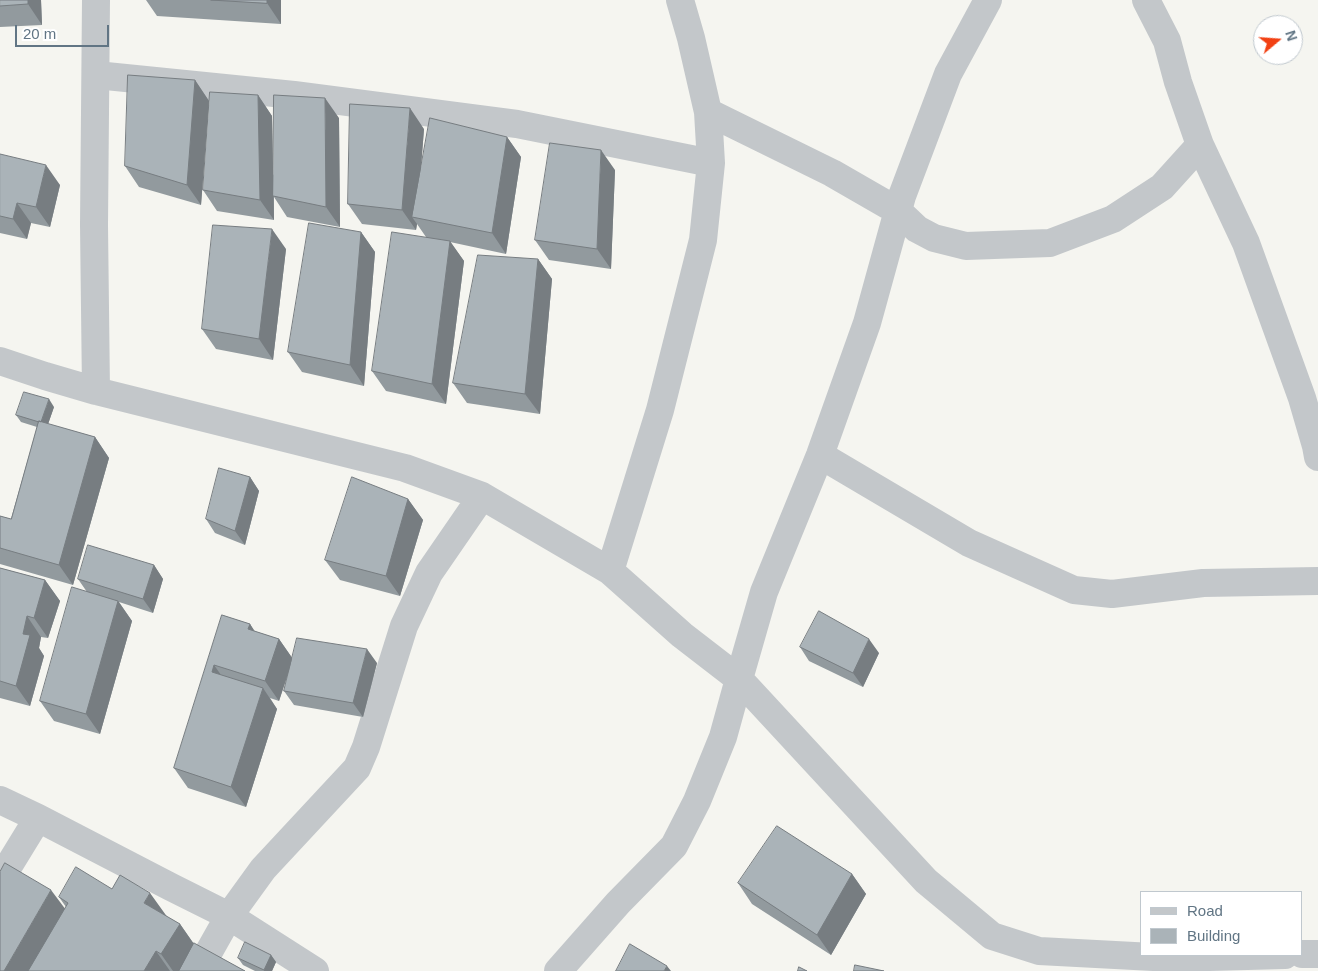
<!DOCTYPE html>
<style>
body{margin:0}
#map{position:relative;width:1318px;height:971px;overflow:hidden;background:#f5f5f0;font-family:Arial,sans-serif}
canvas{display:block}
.legend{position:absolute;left:1140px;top:891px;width:162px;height:65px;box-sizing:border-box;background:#fff;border:1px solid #c0c8ce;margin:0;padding:6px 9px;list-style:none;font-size:15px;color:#617584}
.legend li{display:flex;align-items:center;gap:10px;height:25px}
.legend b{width:25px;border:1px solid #c0c8ce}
.north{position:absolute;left:1253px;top:15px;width:50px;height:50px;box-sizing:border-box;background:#fff;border:1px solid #c0c8ce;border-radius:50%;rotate:72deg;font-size:14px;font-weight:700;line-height:20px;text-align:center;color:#617584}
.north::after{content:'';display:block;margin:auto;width:18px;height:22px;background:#f24113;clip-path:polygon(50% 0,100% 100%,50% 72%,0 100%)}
.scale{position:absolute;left:15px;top:25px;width:94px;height:22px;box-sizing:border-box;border:2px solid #617584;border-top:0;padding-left:6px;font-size:15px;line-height:18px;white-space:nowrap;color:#617584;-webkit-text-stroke:4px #fff;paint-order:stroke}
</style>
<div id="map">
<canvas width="1318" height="971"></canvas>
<ul class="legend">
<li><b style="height:6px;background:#c3c7ca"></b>Road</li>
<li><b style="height:14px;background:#aab3b8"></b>Building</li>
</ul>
<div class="north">N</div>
<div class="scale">20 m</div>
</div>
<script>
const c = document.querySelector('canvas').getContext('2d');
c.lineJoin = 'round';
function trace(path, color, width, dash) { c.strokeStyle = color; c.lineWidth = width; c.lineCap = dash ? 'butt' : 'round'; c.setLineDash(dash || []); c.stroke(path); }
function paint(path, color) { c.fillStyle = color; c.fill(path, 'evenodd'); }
trace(new Path2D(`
 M96 0 94 225 96 391
 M1146 0 1167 41 1178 82 1200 145 1246 243 1302 398 1316 446 1318 457
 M96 75 294 95 517 124 711 163
 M708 112 832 173 898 211 917 229 934 238 966 246 1050 243 1113 219 1162 187 1200 145
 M0 361 45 376 96 391 405 468 482 496 610 571 682 635 739 679 926 881 992 936 1039 951 1172 958 1285 955
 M820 455 969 543 1074 590 1112 594 1203 583 1318 581
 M610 571 660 410 703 240 711 163 708 112 691 38 680 0
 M0 800 38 818 171 887 229 916 315 971
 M0 880 38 818
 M1302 954H1318
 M198 971 229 916 263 869 357 768 366 747 404 626 429 573 482 496
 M558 971 618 903 674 846 697 801 723 737 739 679 764 592 820 455 867 323 902 196 948 74 988 0`), '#c3c7ca', 28);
paint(new Path2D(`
 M0 0H41L42 25 0 27Z
 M146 0H281V24L157 16Z
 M195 80 209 101 201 205 139 187 125 166Z
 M258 95 272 116 273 175 339 118 340 227 287 217 274 197V220L217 211 203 190Z
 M424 129 421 167 507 137 521 157 506 254 450 242 464 261 446 404 386 391 372 371 426 237 417 224 416 230 362 224 348 204Z
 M0 154 60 185 50 227 31 223 27 239 0 233Z
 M615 170 611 269 549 260 535 240Z
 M361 232 375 252 364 386 302 372 288 352Z
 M286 249 273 360 216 349 202 329Z
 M538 259 552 279 540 414 467 403 453 383Z
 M54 407 48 424 95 437 109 458 73 585 0 564V516L11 519 37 427 21 422 16 415Z
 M250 477 259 491 245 545 215 533 206 519Z
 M408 499 423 520 400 596 340 580 325 560Z
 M154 565 163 579 153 613 119 602 132 621 100 734 54 721 40 701 87 592 78 579Z
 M0 568 45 580 60 601 48 638 41 637 39 648 44 656 30 706 0 698Z
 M222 615 250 624 254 631 279 639 292 658 377 663 363 717 294 705 284 691 290 667 279 701 270 698 277 709 246 807 188 788 174 768Z
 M800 647 879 653 863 687 809 661Z
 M852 874 866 894 831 955 752 904 738 883Z
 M112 889 167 917 180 924 194 944 245 971H0L65 909 66 907 59 897Z
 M271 955 276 962 272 971H255L243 965 238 958Z`), '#929a9e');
paint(new Path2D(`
 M28 0H41L42 25 28 4Z
 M267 0H281V24L267 3Z
 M195 80 209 101 201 205 187 185Z
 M258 95 272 116 274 220 260 200Z
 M325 98 339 118 340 227 326 207Z
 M410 108 424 129 417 218 412 217 417 224 416 230 402 210Z
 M507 137 521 157 506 254 492 233Z
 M601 150 615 170 611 269 597 249Z
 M46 165 60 185 50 227 36 207Z
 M17 203 31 223 27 239 13 219Z
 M272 229 286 249 273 360 259 339Z
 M361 232 375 252 364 386 350 365Z
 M450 241 464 261 446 404 432 384Z
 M538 259 552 279 540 414 525 394Z
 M49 399 54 407 46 430 41 423Z
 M95 437 109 458 73 585 59 565Z
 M250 477 259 491 245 545 235 531Z
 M408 499 423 520 400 596 386 576Z
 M154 565 163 579 153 613 143 599Z
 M45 580 60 601 48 638 34 618Z
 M118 601 132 621 100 734 86 714Z
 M27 616 41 637 39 648 44 656 30 706 16 686 23 634Z
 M250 624 264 645 248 629Z
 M279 639 293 659 279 701 265 681Z
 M869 639 879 653 863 687 853 673Z
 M367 649 377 663 363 717 353 703Z
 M214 665 228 685 212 672Z
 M263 688 277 709 246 807 231 787Z
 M852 874 866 894 831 955 817 935Z
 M51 890 66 910 30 971H4Z
 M150 893 168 918 144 903Z
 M180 924 198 950 185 971H173L161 954Z
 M156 951 170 971H144Z
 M271 955 276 962 272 971H264V970Z
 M667 966 671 971H664Z`), '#777d81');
const building = new Path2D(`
 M0 0H28V4L0 6Z
 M211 0H267V3Z
 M128 75 195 80 187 185 125 166Z
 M210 92 258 95 260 200 203 190Z
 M274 95 325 98 326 207 273 196Z
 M350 104 410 108 402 210 348 204Z
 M430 118 507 137 492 233 412 217Z
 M550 143 601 150 597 249 535 240Z
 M0 154 46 165 36 207 17 203 13 219 0 216Z
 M309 223 361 232 350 365 288 352Z
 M213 225 272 229 259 339 202 329Z
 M392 232 450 241 432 384 372 371Z
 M478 255 538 259 525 394 453 383Z
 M24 392 49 399 41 422 39 421V422L16 415Z
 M39 421 95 437 59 565 0 548V516L11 519Z
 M219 468 250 477 235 531 206 519Z
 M352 477 408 499 386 576 325 560Z
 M88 545 154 565 143 599 78 579Z
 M0 568 45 580 34 618 27 616 23 634 30 635 16 686 0 681Z
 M72 587 118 601 86 714 40 701Z
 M819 611 869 639 853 673 800 647Z
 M222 615 250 624 248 629 279 639 265 681 214 665 212 672 263 688 231 787 174 768Z
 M297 638 367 649 353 703 284 691Z
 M777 826 852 874 817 935 738 883Z
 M5 863 51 890 4 971H0V872Z
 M76 867 112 889 120 875 150 893 144 903 180 924 161 954 156 951 144 971H28L68 903 59 897Z
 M245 942 271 955 264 970 238 958Z
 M194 943 245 971H179Z
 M630 944 667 966 664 971H616Z
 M855 965 884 971H854Z
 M799 967 807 971H798Z`);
paint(building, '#aab3b8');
trace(building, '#777d81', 1);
</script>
